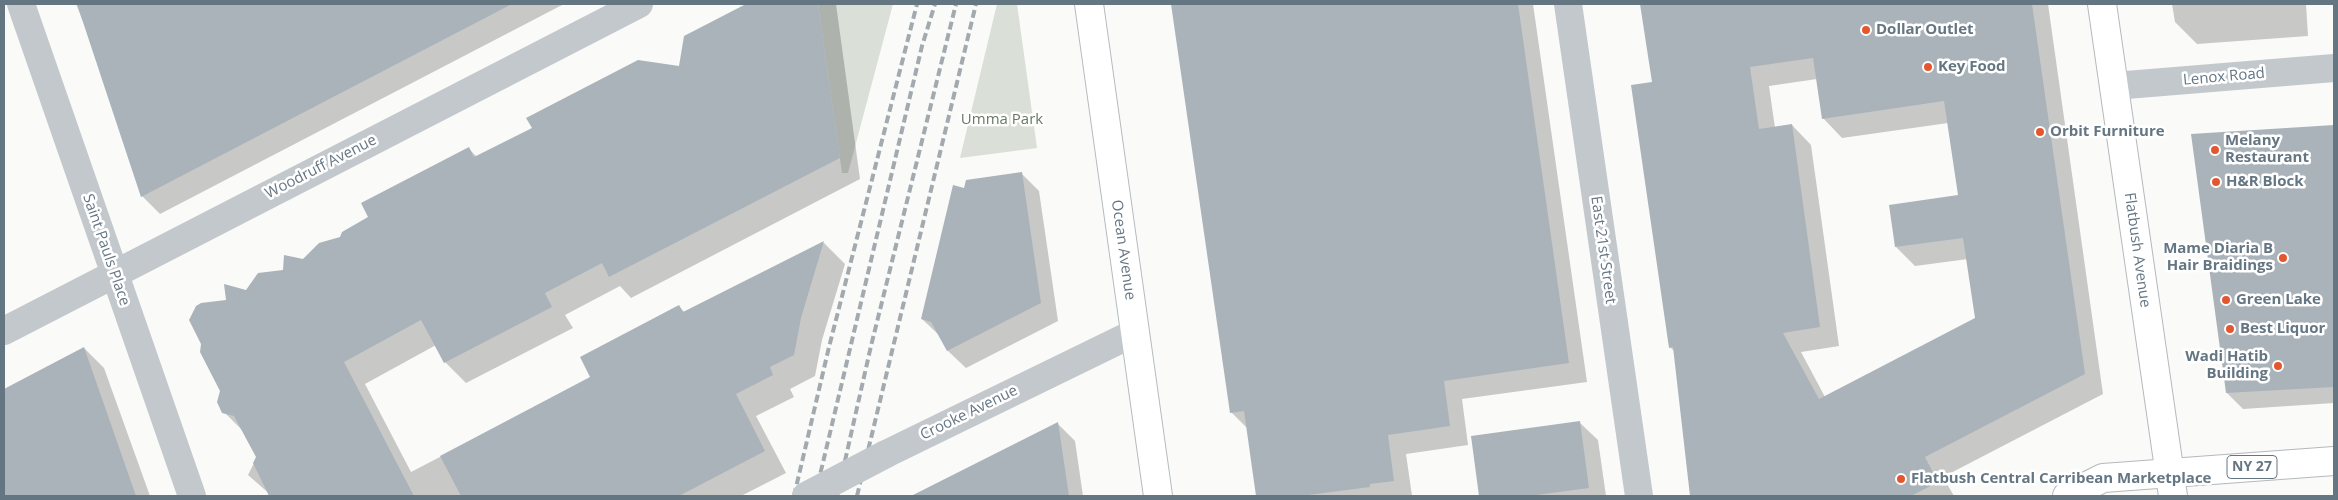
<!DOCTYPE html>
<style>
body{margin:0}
#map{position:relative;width:2338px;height:500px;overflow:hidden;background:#fafaf8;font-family:"Open Sans",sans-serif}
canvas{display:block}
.frame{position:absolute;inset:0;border:5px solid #657683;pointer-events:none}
</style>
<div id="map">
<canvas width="2338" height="500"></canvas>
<div class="frame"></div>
</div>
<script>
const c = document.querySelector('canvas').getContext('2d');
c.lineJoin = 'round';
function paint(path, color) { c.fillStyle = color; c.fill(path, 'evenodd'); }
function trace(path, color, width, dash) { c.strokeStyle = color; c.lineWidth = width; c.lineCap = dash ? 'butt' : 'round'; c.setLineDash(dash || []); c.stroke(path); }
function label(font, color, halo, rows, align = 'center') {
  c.font = font + ' "Open Sans",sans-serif'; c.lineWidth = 5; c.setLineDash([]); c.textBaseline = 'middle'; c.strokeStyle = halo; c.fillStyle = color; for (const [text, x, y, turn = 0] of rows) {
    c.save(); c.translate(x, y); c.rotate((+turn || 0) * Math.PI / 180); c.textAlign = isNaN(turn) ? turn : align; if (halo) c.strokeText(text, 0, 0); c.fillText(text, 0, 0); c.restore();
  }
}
paint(new Path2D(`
 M818 4H893L848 173H842Z
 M997 4H1017L1037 148 960 158Z`), '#dadfd7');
paint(new Path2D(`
 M76 4H214L217 10 230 4H564L160 214 142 196 86 29Z
 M749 4H836L860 179 631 298 620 286 565 315 573 328 466 383 445 362 436 345 365 384 411 472 592 378 679 306 685 313 824 243 845 264 822 340 815 376 790 389 794 397 756 416 786 473 741 496H272L248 475 257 457 245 433 224 412 221 391 227 301 341 238 469 149 477 157 680 67 685 37Z
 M1172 4H1533L1587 382 1462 399 1468 445 1406 454 1412 496H1257L1248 429 1231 412Z
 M1641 4H2048L2103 394 1943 477 1954 496H1692L1675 352 1670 347 1653 83ZM1817 79 1823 118 1842 138 1948 123 1959 196 1896 247 1915 266 1968 259 1976 318 1825 397 1801 352 1839 346 1811 145 1792 125 1775 128 1769 86Z
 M2172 4H2306L2308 36 2197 44 2175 22Z
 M2334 126V403L2243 409 2227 393 2192 135Z
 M1021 173 1039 191 1058 321 966 368 948 351 941 337 922 319Z
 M84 348 104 368 150 496H4V391Z
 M1579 422 1598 440 1606 496H1480L1472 437Z
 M1058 424 1075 441 1083 496H913Z`), '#0003');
paint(new Path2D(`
 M77 4H512L141 197Z
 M746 4H818L840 158 609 277 602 263 545 293 552 307 444 363 421 320 344 362 414 496H269L253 463 256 457 234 416 222 413 217 402 220 391 200 352 201 344 189 320 196 306 201 303 226 300 224 284 246 290 258 273 283 270 284 255 303 259 319 243 340 237 342 232 368 217 361 203 469 147 474 157 532 128 526 118 638 60 679 66 684 36Z
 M1171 4H1518L1569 363 1444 381 1450 426 1388 435 1394 481 1370 484V487L1301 496H1256L1244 411 1230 413Z
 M1640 4H2032L2085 374 1925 457 1938 482 1911 496H1690L1673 347 1669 348 1631 85 1652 82ZM1813 58 1822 119 1944 101 1958 195 1889 205 1895 247 1963 238 1975 318 1819 399 1783 333 1820 327 1792 124 1759 129 1750 67Z
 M2334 125V387L2226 393 2191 134Z
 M1022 172 1041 303 947 351 931 322 921 319 953 185 964 188 966 180Z
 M824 241 801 318 794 355 770 367 773 375 736 394 765 451 679 496H461L440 456 590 377 580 357 679 305 683 312Z
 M84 347 136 496H4V389Z
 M1580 421 1589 488 1529 496H1479L1471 436Z
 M1058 422 1069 496H911Z`), '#aab3b9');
const secondary = new Path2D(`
 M1089 4 1158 496`);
const primary = new Path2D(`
 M2102 4 2173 496`);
const trunk = new Path2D(`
 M2067 496 2103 478 2334 461`);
trace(secondary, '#b3babf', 30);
trace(primary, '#b5babe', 30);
trace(trunk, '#b4b9bd', 30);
trace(new Path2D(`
 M21 4 192 496
 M1568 4 1639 496
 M2114 86 2334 68
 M4 331 639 4
 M886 454 1134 333`), '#c3c8cc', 28);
trace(secondary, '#fff', 28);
trace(primary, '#fff', 28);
trace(trunk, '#fff', 28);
trace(new Path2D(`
 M794 496 829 347 917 4
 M815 496 922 46 935 4
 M837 496 871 346 956 4
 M857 496 976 4`), '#a2aab0', 4, [8, 4]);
trace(new Path2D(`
 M806 496 886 454`), '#c3c8cc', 28);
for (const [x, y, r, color] of [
 [1866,30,5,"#e4572e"],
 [1928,67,5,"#e4572e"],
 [2040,132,5,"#e4572e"],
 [2215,150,5,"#e4572e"],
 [2216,182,5,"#e4572e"],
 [2283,258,5,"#e4572e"],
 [2226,300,5,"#e4572e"],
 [2230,329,5,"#e4572e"],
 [2278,366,5,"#e4572e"],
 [1901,479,5,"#e4572e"]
]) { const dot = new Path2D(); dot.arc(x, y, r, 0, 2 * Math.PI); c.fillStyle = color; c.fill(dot); trace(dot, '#fff', 2); }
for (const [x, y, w] of [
 [2252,467,50]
]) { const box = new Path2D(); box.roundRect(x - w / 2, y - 11.5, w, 23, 4); c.fillStyle = '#fff'; c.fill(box); trace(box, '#657683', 1); }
label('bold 14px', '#657683', null, [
 ["NY 27",2252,467]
]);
label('bold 15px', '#657683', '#fff', [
 ["Dollar Outlet",1876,30],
 ["Key Food",1938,67],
 ["Orbit Furniture",2050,132],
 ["Melany",2225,141],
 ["Restaurant",2225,158],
 ["H&R Block",2226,182],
 ["Mame Diaria B",2273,249,"right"],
 ["Hair Braidings",2273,266,"right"],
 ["Green Lake",2236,300],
 ["Best Liquor",2240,329],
 ["Wadi Hatib",2268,357,"right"],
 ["Building",2268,374,"right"],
 ["Flatbush Central Carribean Marketplace",1911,479]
], 'left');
label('15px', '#657683', '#fff', [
 ["Lenox Road",2224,77,-5],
 ["Woodruff Avenue",321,167,-27],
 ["Saint Pauls Place",106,250,71],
 ["Ocean Avenue",1123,250,82],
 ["East 21st Street",1603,250,82],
 ["Flatbush Avenue",2137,250,82],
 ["Crooke Avenue",969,413,-26]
]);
label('15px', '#687a64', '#fff', [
 ["Umma Park",1002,120]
]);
</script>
